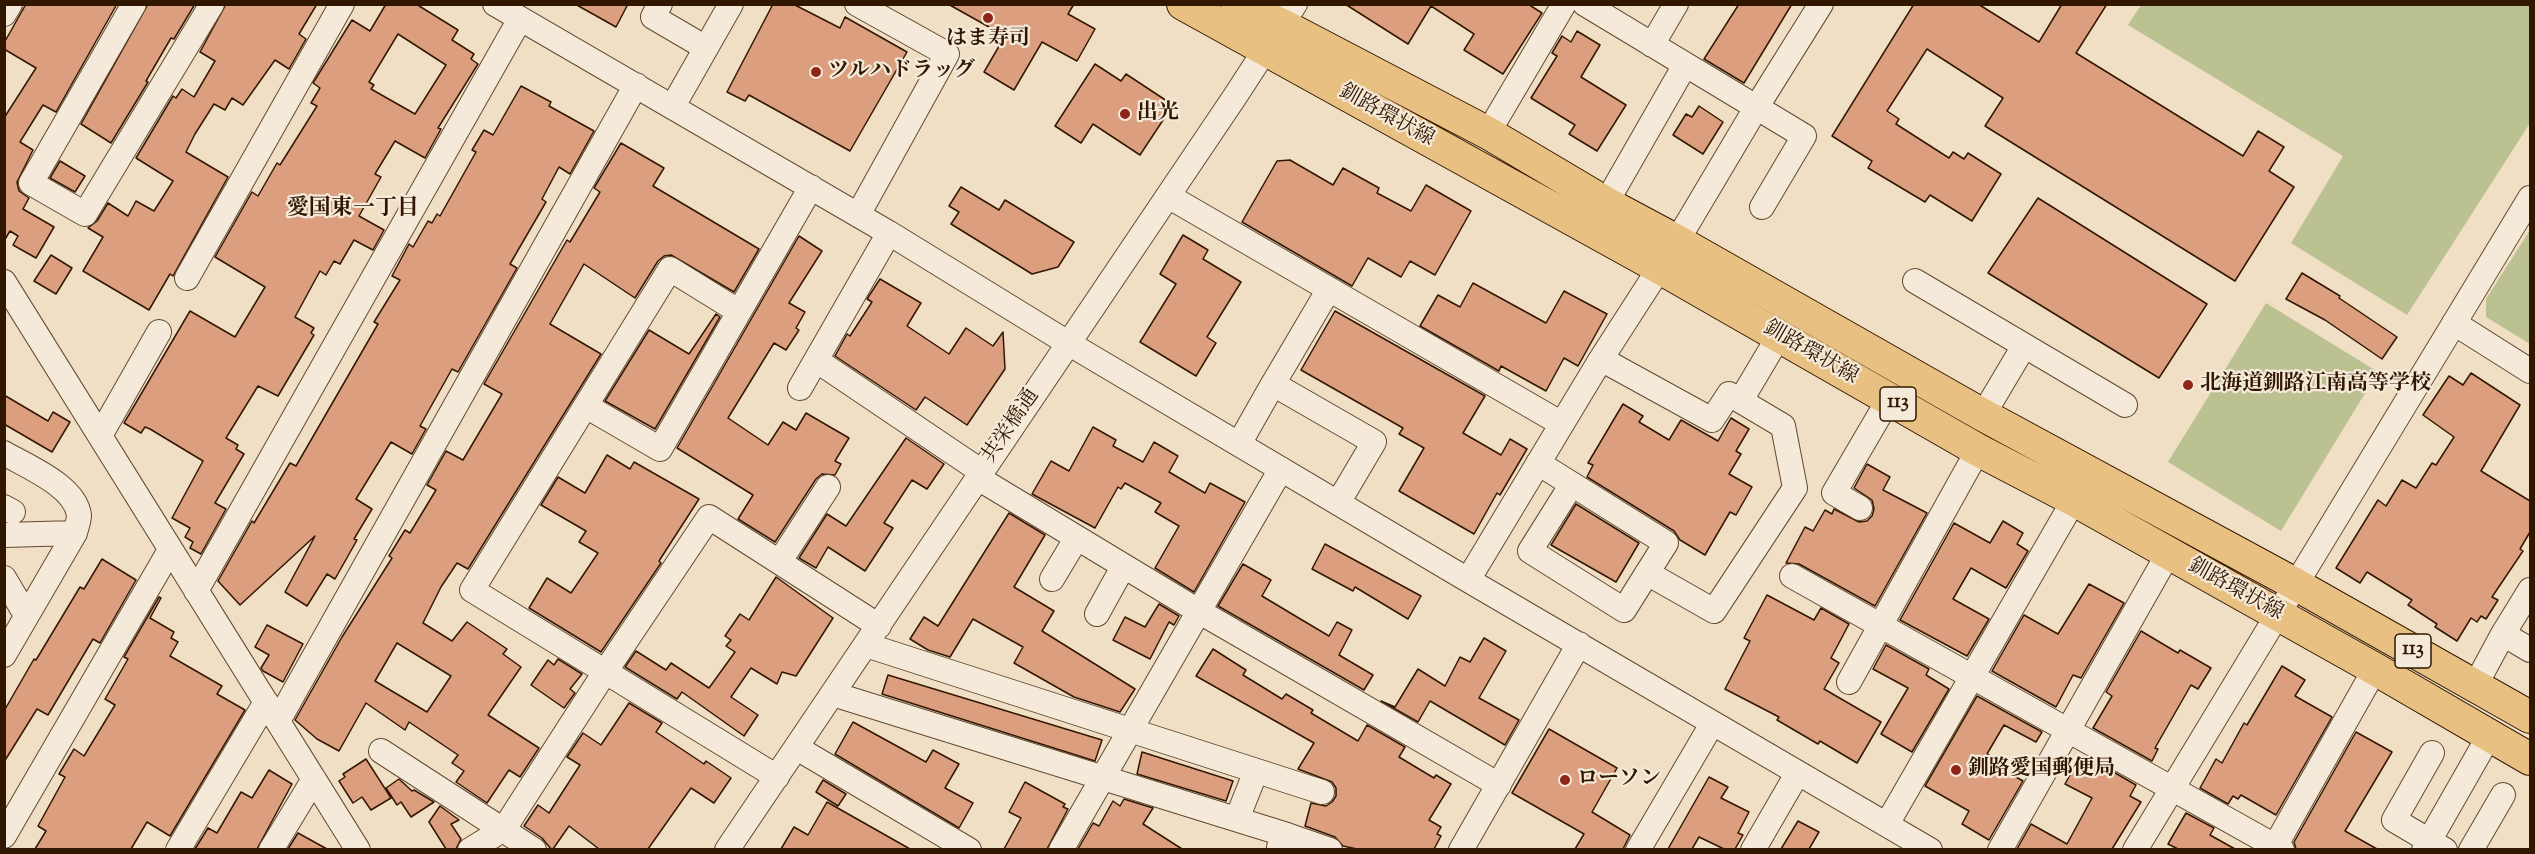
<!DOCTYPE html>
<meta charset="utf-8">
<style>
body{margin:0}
#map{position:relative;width:2535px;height:854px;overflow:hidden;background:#f0dfc4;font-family:"Sorts Mill Goudy",serif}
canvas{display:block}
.frame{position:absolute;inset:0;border:6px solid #321700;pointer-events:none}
</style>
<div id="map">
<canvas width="2535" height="854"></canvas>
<div class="frame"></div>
</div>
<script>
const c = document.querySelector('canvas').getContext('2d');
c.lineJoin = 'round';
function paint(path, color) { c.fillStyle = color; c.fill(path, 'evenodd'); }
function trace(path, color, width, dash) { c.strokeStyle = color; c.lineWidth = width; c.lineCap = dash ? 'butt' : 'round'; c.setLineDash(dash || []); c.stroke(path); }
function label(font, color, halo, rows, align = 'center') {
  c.font = font + ' "Sorts Mill Goudy","Noto Serif JP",serif'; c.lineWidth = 4.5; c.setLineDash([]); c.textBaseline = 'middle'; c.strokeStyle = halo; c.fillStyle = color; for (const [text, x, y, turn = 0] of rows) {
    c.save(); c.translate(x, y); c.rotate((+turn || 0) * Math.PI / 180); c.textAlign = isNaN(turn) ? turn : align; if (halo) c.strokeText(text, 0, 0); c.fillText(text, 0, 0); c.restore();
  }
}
paint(new Path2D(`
 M2141 5H2530V123L2407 315 2291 243 2343 156 2128 25Z
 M2530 230V344L2486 317V299Z
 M2266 303 2378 372 2281 531 2168 462Z`), '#bcc192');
const building = new Path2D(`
 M26 4H117L56 112 43 105 20 142 33 150 17 182 19 191 29 198 23 209 54 227 36 258 13 245 18 236 10 231 4 241V118L36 68 4 49V43Z
 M148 4H195L174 39 171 38 146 81 148 82 111 143 81 124Z
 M226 4H317L299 34 306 39 289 69 275 60 243 105 232 98 225 110 214 104 195 134 186 152 228 177 173 276 170 274 149 310 83 271 103 237 88 228 97 221 108 203 128 216 136 201 154 211 173 181 136 158 173 96 176 98 182 89 194 97 215 61 200 52Z
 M386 4H416L458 30 452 40 474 54 471 59 478 64 438 128 441 129 425 158 395 141 375 174 381 177 359 216 384 230 373 250 354 240 340 264 334 261 326 275 320 271 295 317 314 328 311 333 314 335 278 396 258 386 226 438 238 445 236 449 244 454 215 503 226 509 201 554 190 548 193 542 185 537 190 528 172 518 203 461 150 429 145 427 141 433 124 423 190 311 235 337 265 287 215 257 252 192 258 196 277 163 280 165 317 106 311 103 320 88 313 83 352 20 370 31ZM398 34 446 65 415 114 371 89 374 85 369 82Z
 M575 4H628L616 27Z
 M773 4H793L840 28 845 17 907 52 850 151 749 95 745 101 727 92Z
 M948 4H1074L1068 14 1095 29 1077 61 1042 42 1014 90 984 72 1005 36Z
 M1345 4H1528L1542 13 1503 74 1464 50 1474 34 1431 6 1408 44Z
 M1739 4H1792L1744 83 1704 59Z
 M1914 4H1978L2039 42 2062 4H2107L2076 53 2243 156 2258 131 2284 147 2269 171 2294 187 2235 281 1985 126 2003 98 1927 49 1887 111 1899 119 1896 124 1949 158 1953 152 1964 159 1968 153 2001 174 1972 221 1930 195 1925 202 1868 168 1872 161 1832 136Z
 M1577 31 1600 45 1581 77 1626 105 1597 151 1569 134 1575 125 1531 98 1557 56 1552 53 1562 36 1571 42Z
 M1095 64 1121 81 1126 74 1173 105 1140 155 1093 124 1081 143 1055 126Z
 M521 86 551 102 549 106 594 131 570 174 559 167 542 199 546 202 510 264 517 268 458 372 452 369 420 426 426 429 412 454 391 442 356 499 372 509 354 539 357 540 335 579 327 574 307 606 285 592 315 536 240 605 218 581 252 521 254 523 290 463 296 466 378 324 374 322 400 280 392 276 409 244 413 247 428 221 432 223 437 214 440 216 476 152 472 150 484 130 493 135Z
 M1699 106 1723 122 1703 154 1673 135 1686 114 1692 117Z
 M621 143 664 168 653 186 759 249 734 292 671 255 664 256 658 261 635 298 584 264 550 324 601 354 468 569 457 563 441 587 423 623 452 641 467 622 507 649 503 654 521 667 488 715 539 748 520 777 509 770 487 803 456 782 464 771 452 763 458 755 409 722 405 730 366 703 339 751 317 739 295 720 342 637 392 558 389 556 405 530 410 533 436 490 427 485 446 451 463 460 502 394 484 384 567 240 570 242 600 192 594 188ZM397 643 451 676 427 712 375 681Z
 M1290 160 1333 185 1343 168 1379 188 1377 193 1411 211 1426 185 1471 211 1435 275 1410 261 1401 277 1368 258 1352 286 1242 222 1277 161Z
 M60 161 85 176 75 192 50 178Z
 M961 187 999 210 1005 200 1074 242 1058 267 1032 274 951 224 959 212 949 206Z
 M2038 198 2207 304 2159 378 1988 273Z
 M1183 235 1208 250 1203 259 1241 282 1207 337 1216 343 1196 376 1140 342 1176 284 1160 274Z
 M799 236 822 251 789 303 805 312 796 328 799 330 786 350 774 343 728 418 768 445 783 422 796 430 806 413 849 438 835 461 841 464 835 475 822 474 816 479 775 542 738 519 753 495 677 448Z
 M51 255 72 268 56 294 34 281Z
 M2302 273 2340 296 2339 298 2397 337 2382 359 2325 320 2286 299Z
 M880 279 921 303 907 326 949 354 966 328 993 346 1003 332 1005 369 967 425 925 397 916 410 835 356 847 334 850 336 872 302 867 299Z
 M1473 283 1546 323 1564 291 1607 314 1578 366 1564 358 1546 391 1501 366 1499 371 1420 326 1438 295 1460 307Z
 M1335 311 1485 396 1463 433 1501 455 1510 439 1527 449 1500 495 1497 493 1474 534 1399 491 1424 448 1399 434 1403 428 1301 370Z
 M716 314 720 317 655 429 605 401 649 330 689 354Z
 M2471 373 2520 405 2481 471 2530 501V532L2520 549 2523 551 2492 597 2498 600 2486 619 2481 616 2477 622 2471 618 2457 641 2435 627 2437 624 2408 605 2412 600 2367 572 2360 583 2336 568 2378 500 2386 506 2402 480 2416 488 2432 463 2436 465 2454 437 2423 415 2449 376 2463 385Z
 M4 395 48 421 53 412 70 422 52 452 4 424Z
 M1623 404 1643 416 1639 422 1669 440 1681 420 1718 441 1731 418 1749 429 1736 451 1741 454 1729 474 1752 487 1736 515 1730 512 1705 555 1680 540 1674 531 1587 477 1593 465 1588 463Z
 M1093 427 1116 440 1113 446 1143 462 1154 442 1178 456 1169 472 1205 493 1210 483 1245 502 1194 592 1155 568 1179 526 1155 512 1161 503 1125 483 1121 489 1118 487 1095 528 1032 494 1051 461 1069 471Z
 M906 438 944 464 927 489 912 480 884 523 893 528 865 571 828 547 816 568 799 558 827 514 846 526Z
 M607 455 630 469 634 462 699 499 659 561 661 563 601 652 529 608 547 578 571 593 598 553 579 542 586 531 541 505 558 477 585 493Z
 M1867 464 1890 477 1883 490 1927 513 1875 606 1799 564 1786 563 1805 527 1813 531 1825 510 1832 514 1834 509 1859 522 1867 521 1872 516 1874 509 1872 500 1854 488Z
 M1576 504 1639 543 1616 582 1551 545Z
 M1009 513 1045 535 1014 587 1054 611 1042 631 1135 689 1120 712 1074 697 1014 663 1023 647 973 619 950 657 928 650 910 639 924 617 938 626Z
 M2003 521 2023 533 2017 544 2028 551 2006 588 1971 568 1953 599 1989 619 1967 656 1900 620 1954 523 1990 543Z
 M1325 544 1421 596 1408 619 1355 587 1353 591 1312 569Z
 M102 559 136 580 100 643 93 639 48 715 37 709 4 762V711L34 659 36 660 80 587 84 589Z
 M1243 564 1271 580 1262 596 1297 617 1329 636 1337 622 1352 630 1339 655 1373 675 1364 690 1218 606Z
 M776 577 833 618 796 676 782 672 777 684 751 668 731 697 758 715 744 736 682 692 677 699 625 667 636 651 666 670 671 663 709 688 735 652 726 646 731 640 725 636 740 614 749 620Z
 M2089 584 2124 603 2081 678 2073 675 2056 707 1992 671 2024 615 2058 634Z
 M1767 595 1814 620 1821 608 1849 624 1831 658 1839 663 1824 689 1881 722 1857 763 1820 741 1818 744 1777 720 1779 717 1725 689 1750 641 1744 638Z
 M159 597 161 598 150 618 174 632 171 638 178 642 170 656 222 686 217 694 245 710 170 836 147 822 131 849H35L46 831 38 826 65 777 59 774 74 749 84 756 115 705 105 699 128 659 124 657Z
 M1159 604 1179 616 1174 625 1169 622 1150 659 1113 640 1125 617 1145 627Z
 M267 625 303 644 283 682 263 671 261 668 269 655 255 647Z
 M2141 631 2178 653 2180 650 2211 668 2198 689 2191 685 2155 748 2158 749 2152 761 2093 728 2112 696 2106 692Z
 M1484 638 1506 651 1479 698 1519 720 1505 745 1430 701 1418 722 1381 701 1395 707 1418 669 1445 686 1460 657 1470 662Z
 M1886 645 1929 669 1926 675 1949 689 1912 752 1881 734 1908 688 1873 669Z
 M1213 649 1246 670 1243 675 1282 699 1286 694 1313 710 1311 713 1358 741 1367 725 1405 747 1399 757 1434 778 1436 775 1451 784 1429 820 1441 827 1437 834 1441 836 1434 849H1357L1343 846 1335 837 1305 826 1311 803 1326 806 1332 802 1336 796V788L1332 782 1298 769 1314 743 1196 676Z
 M558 659 582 674 570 689 575 693 564 708 531 685 548 660 554 665Z
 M2282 666 2305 680 2295 696 2332 717 2276 815 2241 795 2238 799 2233 796 2228 804 2200 788 2216 759 2222 763 2244 723 2247 725Z
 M888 675 1102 740 1095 761 882 694Z
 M1977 696 2042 732 2036 742 2004 725 1987 754 1991 756 1988 761 2023 781 1989 840 1962 824 1969 811 1925 786Z
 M629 703 662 723 656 732 704 764 706 761 731 778 714 803 691 788 648 849H599L569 826 553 849H551L542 838 524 826 538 805 549 813 580 765 567 757 583 733 601 745Z
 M853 722 926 762 933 750 959 764 945 788 973 803 959 828 835 754Z
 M1549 729 1617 768 1592 812 1630 835 1623 849H1575L1584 834 1512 793Z
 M2356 732 2392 752 2345 831 2377 849H2296L2294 842Z
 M1142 752 1233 781 1226 801 1137 774Z
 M366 759 391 798 371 810 362 797 353 803 339 781 345 777 343 774Z
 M2091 759 2136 785 2130 796 2141 802 2112 849H2017L2031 824 2067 844 2092 798 2065 784 2075 766 2084 771Z
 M269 770 292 784 257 849H195L208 828 217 833 241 792 252 798Z
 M1709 777 1728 787 1721 798 1749 812 1738 833 1743 835 1735 849H1724L1699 837 1692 849H1668Z
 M399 779 412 791 414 790 434 802 411 817 401 802 397 805 386 788Z
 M823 780 846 794 838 806 816 792Z
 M1025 782 1065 804 1063 807 1068 809 1047 849H1004L1021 818 1009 812Z
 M1124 799 1153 808 1143 824 1182 849H1078L1093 823 1099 826 1113 801 1120 806Z
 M827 802 910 849H781L794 827 808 835Z
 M440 806 459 820 451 824 461 839 456 849H446L429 822Z
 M2186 813 2214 828 2210 835 2235 849H2178L2168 844Z
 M1798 821 1819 832 1809 849H1781Z
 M298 833 327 849H288Z`);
paint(building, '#db9e7f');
trace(building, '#321700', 1.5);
const minor = new Path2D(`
 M134 4 31 183 85 214 212 4
 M495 4 889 233 1068 343 1468 580 1930 850
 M660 4 653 17 706 48
 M857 4 947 54 858 215
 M1585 4 1804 136 1762 207
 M4 14 10 4
 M1652 45 1676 4
 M673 106 731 4
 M1488 133 1564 4
 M1168 196 1562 424
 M1606 203 1685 65
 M187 278 342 4
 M1915 281 2125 405
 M4 282 358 850
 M1329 289 1273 384 1374 442 1338 503
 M738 311 670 269 472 590 777 777
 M2454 323 2530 371
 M1601 359 1712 420 1729 394 1783 426 1795 488 1714 611 1647 573
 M816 360 982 472
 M800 388 889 233
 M1741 400 1779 336
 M586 406 660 449 811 187
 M1983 415 2024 346
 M101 434 159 332
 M1239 444 1273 384
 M4 453C28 467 75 486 79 515 79 521 76 528 75 533L4 655
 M1538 463 1666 543 1624 610 1530 551 1572 484
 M978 478 1200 612 1499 785
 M4 507 13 512
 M1860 508 1834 493 1889 399
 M4 535 75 533
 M780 561 828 487
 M1792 576 2282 850
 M4 578 26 615
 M1052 579 1076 539
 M1468 580 1601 359 1677 241 1756 108 1821 4
 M196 591 520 19
 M1097 614 1123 567
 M2503 634 2530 650
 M866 645 1322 792
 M1849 682 1978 450
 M2475 686 2503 634 2530 590
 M833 694 1287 835
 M278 721 636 85
 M797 748 969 850
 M381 751 534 850
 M2432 753 2394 820 2445 850
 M1237 819 1256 771
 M1887 824 2074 500
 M4 836 170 550
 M1279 847 1287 835 1330 850
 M178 850 266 702
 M271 850 314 779
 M470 850 504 829 605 672 709 517 879 626
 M727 850 1236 95 1295 4
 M1061 850 1281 469
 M1461 850 1579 644
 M1638 850 1712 724
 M1753 850 1797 774
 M2000 850 2168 554
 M2135 850 2530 198
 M2273 850 2375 669
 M2424 850 2489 736
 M2471 850 2503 795`);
const major = new Path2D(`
 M1183 4 1660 268 1978 450 2074 500 2375 669 2530 759
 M1237 4 1282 25 1488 133 1606 203 1677 241 1983 415 2295 584 2530 717`);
trace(minor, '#624931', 26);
trace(major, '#321700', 34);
trace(minor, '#f5ead9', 24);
trace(major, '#e8c082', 32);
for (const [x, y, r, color] of [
 [988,18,6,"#8f2418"],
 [816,72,6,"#8f2418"],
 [1125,114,6,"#8f2418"],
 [2188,385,6,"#8f2418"],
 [1956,770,6,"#8f2418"],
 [1565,780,6,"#8f2418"]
]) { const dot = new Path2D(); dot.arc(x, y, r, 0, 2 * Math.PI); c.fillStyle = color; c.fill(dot); trace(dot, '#f5ead9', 2); }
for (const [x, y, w] of [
 [1898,404,36],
 [2413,651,36]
]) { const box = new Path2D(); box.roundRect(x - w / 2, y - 17, w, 34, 4.5); c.fillStyle = '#f5ead9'; c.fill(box); trace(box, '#321700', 1.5); }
label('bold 20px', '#321700', null, [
 ["113",1898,404],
 ["113",2413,651]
]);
label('bold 21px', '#321700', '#f5ead9', [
 ["はま寿司",988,40,"center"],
 ["ツルハドラッグ",828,72],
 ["出光",1137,114],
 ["北海道釧路江南高等学校",2200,385],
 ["釧路愛国郵便局",1968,770],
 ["ローソン",1577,780]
], 'left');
label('21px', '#321700', '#f5ead9', [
 ["釧路環状線",1386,117,29],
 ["釧路環状線",1810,354,30],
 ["共栄橋通",1012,427,-56],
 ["釧路環状線",2235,591,29]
]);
label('bold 22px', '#321700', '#f5ead9', [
 ["愛国東一丁目",353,210]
]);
</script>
